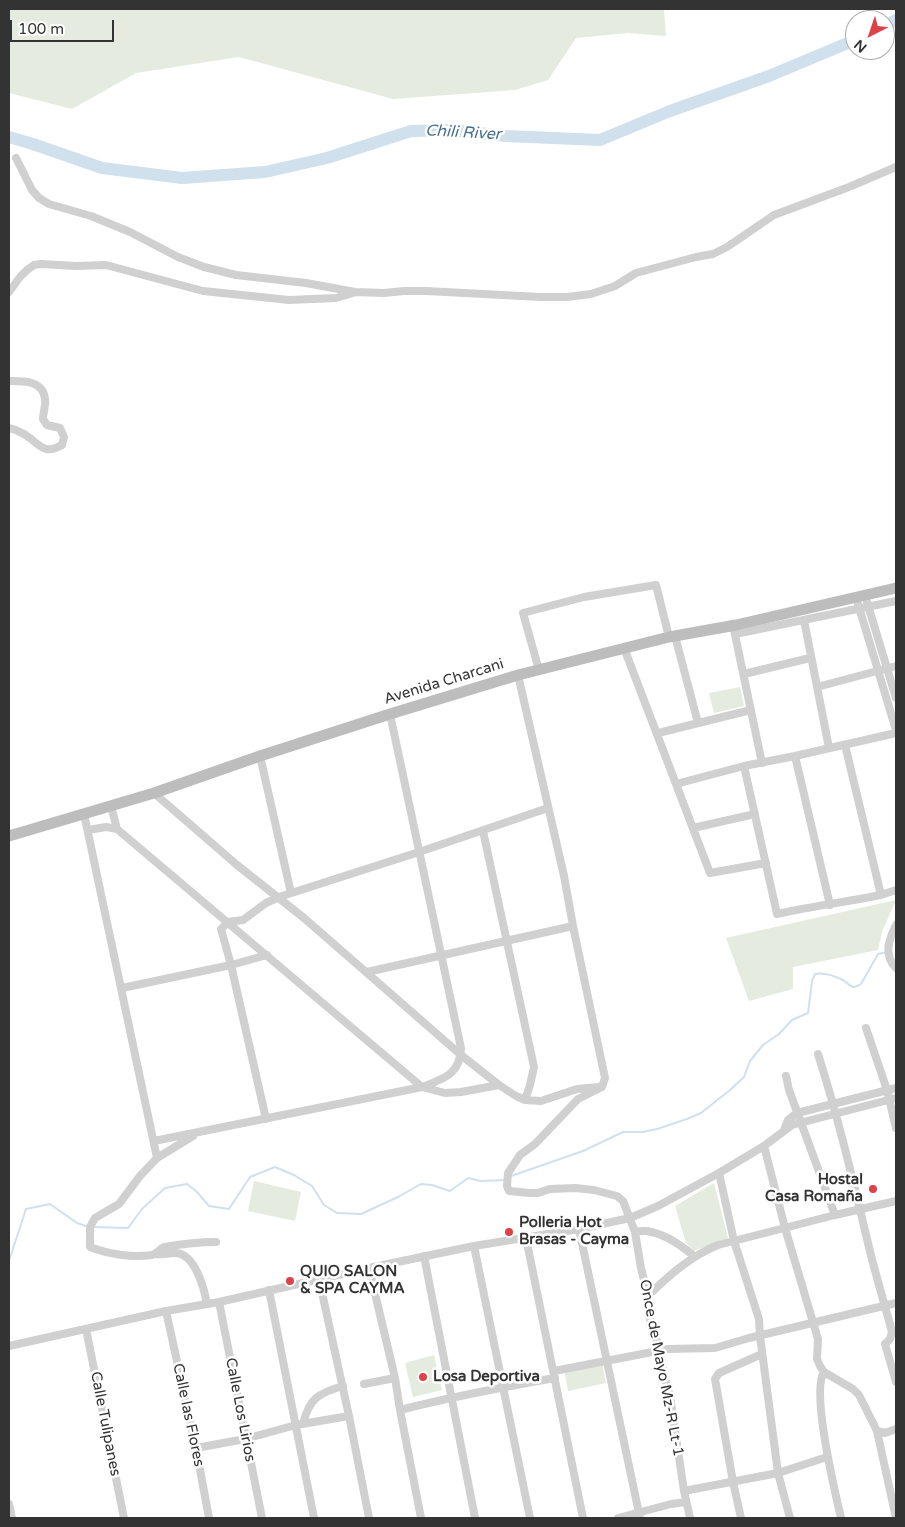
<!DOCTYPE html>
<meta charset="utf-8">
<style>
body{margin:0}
#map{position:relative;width:905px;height:1527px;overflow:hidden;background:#fff;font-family:"Varela Round",sans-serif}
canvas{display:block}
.frame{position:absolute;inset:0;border:10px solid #333;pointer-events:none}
.north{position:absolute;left:845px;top:10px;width:50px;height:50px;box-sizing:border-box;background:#fff;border:1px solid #adadad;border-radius:50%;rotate:221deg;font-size:14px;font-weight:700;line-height:20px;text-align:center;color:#333}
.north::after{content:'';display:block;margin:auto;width:18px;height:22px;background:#db4346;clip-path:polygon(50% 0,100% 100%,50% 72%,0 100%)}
.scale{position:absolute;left:10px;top:20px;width:104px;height:22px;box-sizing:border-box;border:2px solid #333;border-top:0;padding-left:6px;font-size:15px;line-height:18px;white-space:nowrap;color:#333;-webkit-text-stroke:4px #fff;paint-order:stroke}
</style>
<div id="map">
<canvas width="905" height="1527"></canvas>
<div class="frame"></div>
<div class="north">N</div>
<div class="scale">100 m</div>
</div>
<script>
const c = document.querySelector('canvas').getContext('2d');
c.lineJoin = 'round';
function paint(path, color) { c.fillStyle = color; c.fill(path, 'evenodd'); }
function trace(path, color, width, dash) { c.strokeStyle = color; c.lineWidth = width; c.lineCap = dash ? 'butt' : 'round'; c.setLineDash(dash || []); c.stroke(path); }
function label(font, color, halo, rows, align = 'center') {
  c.font = font + ' "Varela Round",sans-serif'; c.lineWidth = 5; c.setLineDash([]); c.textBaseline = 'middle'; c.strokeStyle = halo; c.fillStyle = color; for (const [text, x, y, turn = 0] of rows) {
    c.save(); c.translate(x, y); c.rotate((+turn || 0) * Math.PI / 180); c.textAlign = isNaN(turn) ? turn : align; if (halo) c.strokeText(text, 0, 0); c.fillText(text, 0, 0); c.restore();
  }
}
paint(new Path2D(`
 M9 9H664L666 36 628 33 576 38 548 80 515 90 393 99 239 57 136 73 72 109 9 93Z
 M740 687 744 706 714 713 709 693Z
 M896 900 882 932 878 950 793 967V989L749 1001 726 938Z
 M254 1181 301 1192 295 1221 248 1211Z
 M714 1183 728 1238 694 1251 686 1243 675 1206Z
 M434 1355 442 1390 413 1397 405 1363Z
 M601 1358 606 1383 568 1391 564 1369Z`), '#e5ebdf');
trace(new Path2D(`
 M511 1176 583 1151 623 1132H643L657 1129 687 1119 701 1113 730 1090 744 1077 750 1061 763 1045 779 1034 792 1020 808 1013 812 981 815 974C824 972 835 976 843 980 846 982 850 986 853 987 857 987 858 986 861 984L878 954 887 952
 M93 1227 128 1228 142 1209 165 1188 187 1184 197 1192 209 1206 229 1209 250 1177 275 1167 294 1175 312 1186 324 1205 337 1213 361 1214 398 1197 421 1184 432 1185 450 1191 468 1178 481 1181 505 1180
 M9 1261 26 1209 50 1204 77 1223 89 1227`), '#d0e0ec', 2);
trace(new Path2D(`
 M885 26 896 20
 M9 137 33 144 102 168 182 178 265 172 327 158 411 131 451 130 506 136 600 140 670 111 769 76 855 40`), '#d0e0ec', 12);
trace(new Path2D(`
 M16 158 32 190 39 198 49 204 91 216 130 232 178 257 204 267 236 275 306 283 355 292 384 293 404 291H426L540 297H567L591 294 615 286 636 273 696 257 713 254 727 247 774 215 849 187 896 167
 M9 292 20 277 27 270 34 265 41 264 76 266 106 265 203 291 289 300 336 298 353 293
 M9 381C23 381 43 380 45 399 46 405 43 413 43 419L47 425 60 428 64 437 62 445C43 456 39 443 24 434 19 431 14 429 9 428
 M867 602 896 698
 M858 604 896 730
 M804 620 829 748
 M734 630 762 763
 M735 634 896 601
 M675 636 698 723
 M624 648 710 873 766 863
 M539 670 523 613 584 597 656 585 669 637
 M744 674 810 658
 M518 675 564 876 573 926 605 1078 602 1087 578 1099 535 1144 520 1155 508 1173 507 1186 509 1191 530 1193H538L550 1189 575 1188 594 1190 617 1196 623 1201 635 1232 641 1268 648 1296 650 1320 660 1351 664 1376 670 1396 684 1491 690 1518
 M817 687 896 666
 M658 733 751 710
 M260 756 291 893
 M795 756 830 905
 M744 766 777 914C812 906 846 902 881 895L845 745
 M676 784 744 766 795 756 896 733
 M154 793 237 865 304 918 461 1055 499 1085 516 1096 525 1100 541 1101 577 1089 599 1087
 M111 806 117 829
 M84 814 157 1158
 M693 828 755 814
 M88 830 106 827 117 829 422 1087 445 1093 461 1092 499 1085
 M483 831 534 1067 530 1085 525 1100
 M881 895 896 890
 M896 925C889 939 883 955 896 968
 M367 972 573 926
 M122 988 231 965 267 955
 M866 1028 887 1090 896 1128
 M818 1054C838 1117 853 1180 868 1243 875 1273 884 1302 892 1332L890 1339 885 1344
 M786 1076 789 1090 835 1215 896 1201
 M266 1119 231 965 221 929 228 922 243 920 266 903 279 897 419 852 548 808
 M784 1130 788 1120 797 1113 896 1088
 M193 1136 157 1158 140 1176 119 1204 95 1218 90 1227V1247C108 1254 132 1258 152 1255 157 1254 160 1248 165 1247 182 1244 199 1242 216 1242
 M154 1141 422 1087C443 1079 460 1075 461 1048L390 714
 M764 1146 785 1228 818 1339 817 1359 820 1366 824 1372 853 1389 859 1395 877 1431 885 1433 896 1429
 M719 1173 734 1241 759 1319 760 1336 778 1473 790 1518
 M579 1229 640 1518
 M635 1232C640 1231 646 1230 651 1232 667 1235 682 1246 694 1256
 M526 1238 583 1518
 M474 1246 530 1518
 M155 1254C161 1255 168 1253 175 1253 195 1253 204 1288 207 1304
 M424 1256 475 1518
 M369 1268 395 1378 400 1410 421 1518
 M319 1279 349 1416 369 1518
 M269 1290 314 1518
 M648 1296C669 1275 691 1256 718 1245L835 1215
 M219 1302 262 1518
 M166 1311 196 1448 209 1518
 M86 1329 124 1518
 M885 1344 896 1382
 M9 1346 166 1311 219 1302 369 1268 474 1246 579 1229 630 1218 658 1206 719 1173 764 1146 792 1125 896 1098
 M554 1371 668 1349 715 1348 749 1338 896 1303
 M824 1372C811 1392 835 1492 841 1518
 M364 1384 395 1378
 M400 1410C451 1397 503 1387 555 1378
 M303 1424C309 1399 318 1393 343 1386
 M877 1431 896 1518
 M196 1448 245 1439 296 1425 349 1416
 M684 1491 778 1473 827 1457
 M9 1504 12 1518
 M618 1518 671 1504 686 1502
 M741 1518 733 1482 715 1379 719 1373 762 1354`), '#d0d0d0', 8);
trace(new Path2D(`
 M9 836 154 793 260 756 390 714 518 675 669 637 736 625 896 588`), '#bdbdbd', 11);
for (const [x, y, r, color] of [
 [873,1189,5,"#db4346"],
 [509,1232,5,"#db4346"],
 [290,1281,5,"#db4346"],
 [423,1377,5,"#db4346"]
]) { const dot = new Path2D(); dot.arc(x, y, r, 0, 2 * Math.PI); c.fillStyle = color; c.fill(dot); trace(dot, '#fff', 2); }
label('15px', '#333', '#fff', [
 ["Avenida Charcani",444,682,-17],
 ["Once de Mayo Mz-R Lt-1",661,1368,79],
 ["Calle Los Lirios",240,1410,79],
 ["Calle las Flores",188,1415,78],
 ["Calle Tulipanes",105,1424,79]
]);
label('bold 15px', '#333', '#fff', [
 ["Hostal",863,1180,"right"],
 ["Casa Romaña",863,1197,"right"],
 ["Polleria Hot",519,1223],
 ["Brasas - Cayma",519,1240],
 ["QUIO SALON",300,1272],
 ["& SPA CAYMA",300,1289],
 ["Losa Deportiva",433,1377]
], 'left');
label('italic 16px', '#446f91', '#fff', [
 ["Chili River",463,133,3]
]);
</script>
